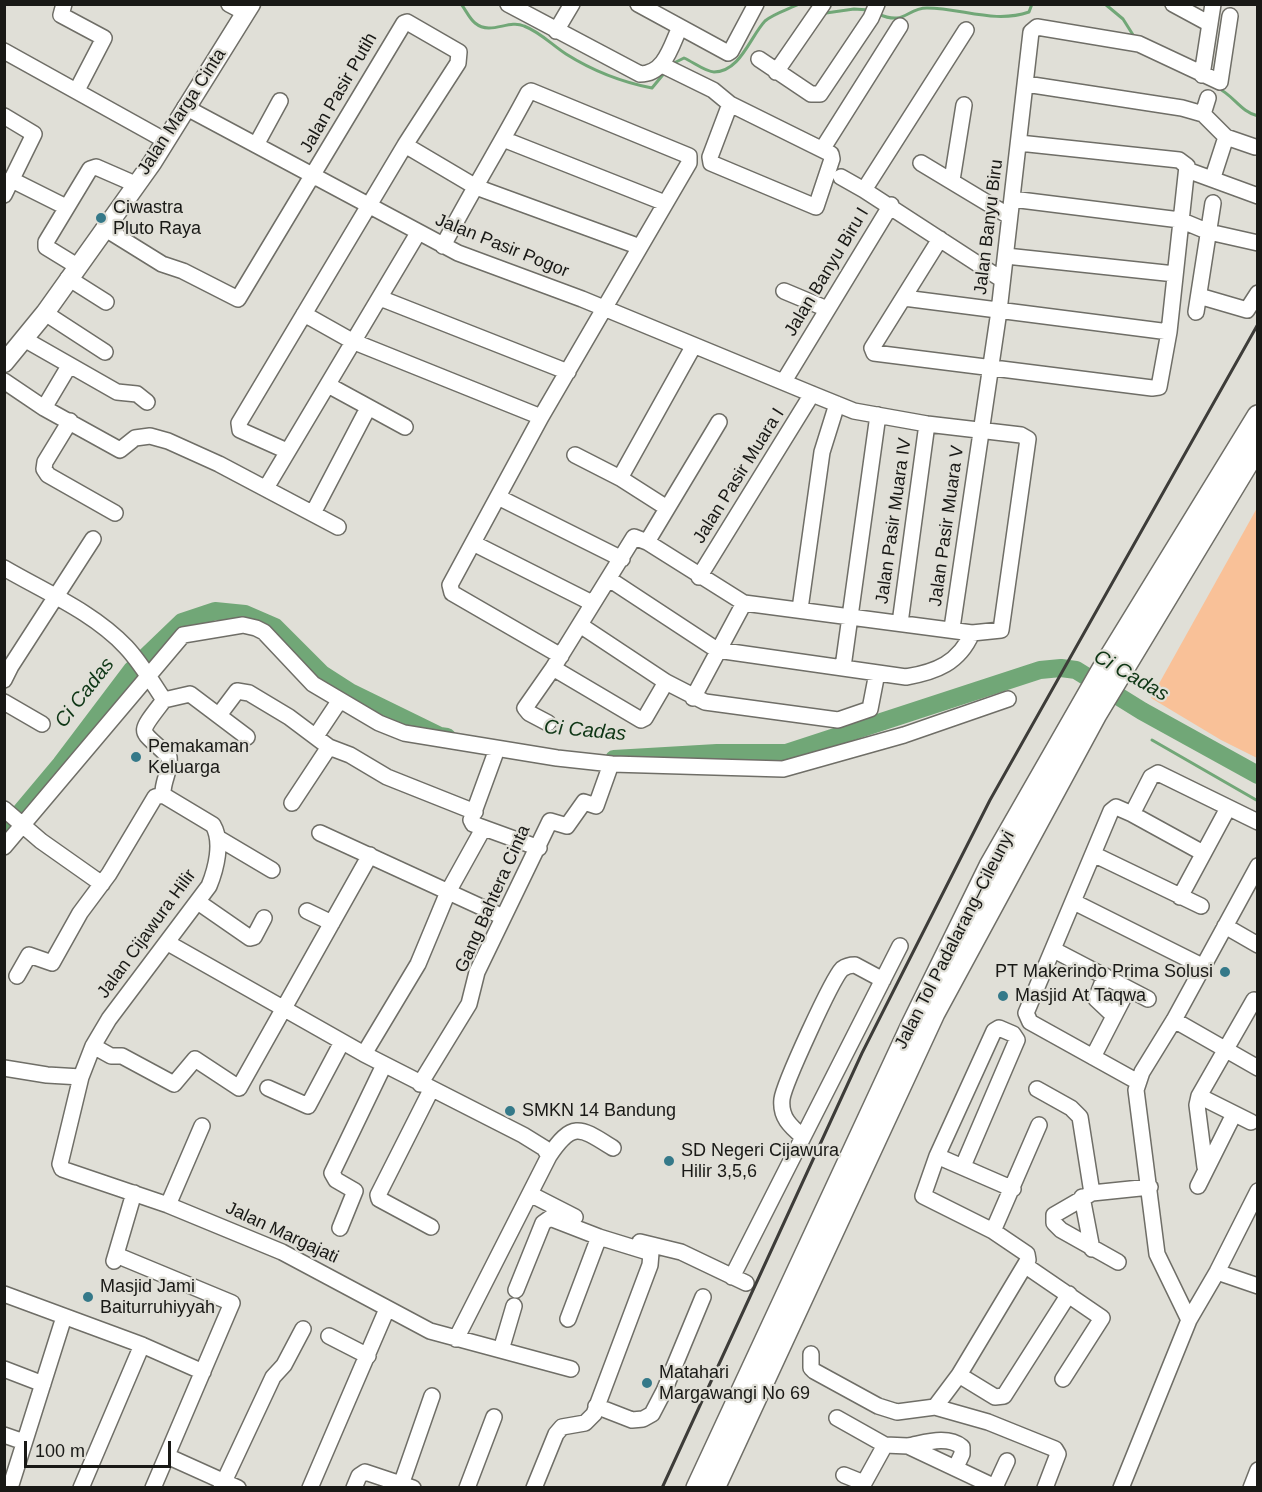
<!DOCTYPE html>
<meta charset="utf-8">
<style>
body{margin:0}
#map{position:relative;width:1262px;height:1492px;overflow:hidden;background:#e0dfd7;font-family:Arial,sans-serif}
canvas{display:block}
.frame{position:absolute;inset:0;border:6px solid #191916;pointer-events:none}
.scale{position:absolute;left:24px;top:1441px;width:147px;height:27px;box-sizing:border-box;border:3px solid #191916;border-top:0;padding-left:8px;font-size:18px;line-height:21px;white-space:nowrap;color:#191916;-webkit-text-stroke:4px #e0dfd7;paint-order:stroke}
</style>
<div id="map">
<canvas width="1262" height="1492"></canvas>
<div class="frame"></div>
<div class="scale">100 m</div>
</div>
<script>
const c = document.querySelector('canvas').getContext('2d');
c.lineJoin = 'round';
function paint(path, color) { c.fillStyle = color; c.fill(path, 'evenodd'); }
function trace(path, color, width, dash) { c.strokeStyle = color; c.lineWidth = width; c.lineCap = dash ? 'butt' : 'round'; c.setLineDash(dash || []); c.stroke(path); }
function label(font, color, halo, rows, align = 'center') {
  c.font = font + ' Arial,sans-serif'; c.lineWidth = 4.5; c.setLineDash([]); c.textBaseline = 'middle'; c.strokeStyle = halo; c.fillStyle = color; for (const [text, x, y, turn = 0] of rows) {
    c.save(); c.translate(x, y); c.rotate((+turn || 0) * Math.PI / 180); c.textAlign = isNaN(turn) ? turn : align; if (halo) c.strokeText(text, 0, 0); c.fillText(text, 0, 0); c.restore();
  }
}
paint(new Path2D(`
 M1257 508V758L1221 740 1151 698Z`), '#f9c198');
trace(new Path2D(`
 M461 4C466 10 469 18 475 23 491 36 508 19 524 26 540 32 552 45 566 54 593 71 621 82 652 88L666 71
 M1105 4 1123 19 1135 38
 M823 11 826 13 854 9 869 10
 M878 14C906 26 906 8 927 8 962 8 994 24 1029 12L1032 4
 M672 64 684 58C693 62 706 72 714 72 740 72 750 37 765 21 773 14 789 9 799 4
 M1218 88C1234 96 1241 112 1258 116
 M1152 740 1258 801`), '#71a777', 3);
trace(new Path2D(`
 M614 759 717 753H786L1040 670 1061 668 1076 670 1142 711 1258 775
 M4 832 61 764 132 670 182 622 215 611 245 614 275 627 322 674 350 692 440 736 447 737`), '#71a777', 18);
const minor = new Path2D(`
 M64 4 61 15 104 38 77 90
 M229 4 246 13
 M508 4 640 74C665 74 671 46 680 27
 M638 4 728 53 731 51 756 4
 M1173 4 1210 24
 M966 30 864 190 1001 279
 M556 31 572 4
 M4 51 166 141
 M759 59 811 94H820L871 18 877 4
 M662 65 713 90 730 104 831 154 832 159 816 207 711 163 710 157 730 104
 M776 72 823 4
 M1202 75 1213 4
 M1026 84 1182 108 1203 114 1226 137 1214 174
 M185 107 458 253 582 299 812 394 854 411 927 424 1021 435 1028 439 1001 630 972 633 744 603 647 542 634 537 553 668 641 720 645 718 666 682
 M1203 114 1208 98
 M4 116 34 134 4 195
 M1226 137 1255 147
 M503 139 665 203
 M256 145 280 101
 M405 145 476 187 640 247 689 163V156L531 91 528 93C501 144 470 194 443 246
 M823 148 900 26
 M921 163 1009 216
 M1187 170 1258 196
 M841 177 864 190
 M952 180 964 105
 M4 181 12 180 66 207
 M1012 199 1180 220 1209 232 1258 243
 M104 228 162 264 183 271 238 299 404 23 407 22 459 52 458 63 405 145 239 423 240 430 287 451
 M940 239 872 348 874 353 1152 388 1159 387 1169 332 1187 166 1179 160 1019 143
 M1006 256 1175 274
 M77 266 46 247V242L90 169 96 167 135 184
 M68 278 106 302
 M784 291 827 309
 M1199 296 1247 310 1258 293
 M380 298 568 372
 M904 298 1169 332
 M1196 312 1213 203
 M45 313 105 352
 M304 314 352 341 541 417
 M24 339 117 392 137 394 147 402
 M4 381 44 408 120 450 135 438 150 436 168 441 219 464 338 527
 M784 381 891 205
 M328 385 405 427
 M44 408 69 366
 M70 421 45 462 44 469 48 475 115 513
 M575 455 620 478
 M266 488 418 233
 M498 497 622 559
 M667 508 620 478 693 347
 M313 513 368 408
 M647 542 719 422
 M473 543 592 603
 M4 568C45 592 93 612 126 647 141 663 152 682 164 700 135 738 140 727 169 757 171 771 162 781 163 795L213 825C223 842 216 869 209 886L109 1019 93 1046 81 1077 47 1075 4 1068
 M699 577 812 394
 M609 579 717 650 906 677C936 672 959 663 972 633
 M800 609 822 452 837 404
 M900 623 927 424
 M580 625 666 682 705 702 838 720 870 709 877 673
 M952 628 999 311 1031 32 1037 27 1139 44 1220 82 1230 16
 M561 656 452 593 450 585 541 417 640 247
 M843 667 878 415
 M4 680 11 666 93 539
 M693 698 744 603
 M164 700 190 694 247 737
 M4 702 42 724
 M219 715 237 691 249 693 289 717 329 747 350 755 387 777 475 812
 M548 723 529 713 525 708 553 668
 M316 736 340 700
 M497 749 471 820 473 824 539 848
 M292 803 329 747
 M4 809 41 841 102 884
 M1132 814 1203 853
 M320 833 503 917
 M218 838 272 870
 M4 847 183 635 243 625 256 628 264 632 313 684 379 723 404 733 557 758 612 764 783 769 904 735 1008 699
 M1093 854 1201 906
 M1180 897 1228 808
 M198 902 250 938 254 937 264 918
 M1074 902 1202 966
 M307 911 332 923
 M1225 926 1258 945
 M168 943 364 1054 523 1135 544 1148 549 1156
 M1054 950 1148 999
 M17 976 29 955 52 963 80 913 109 874 155 797 163 795
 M1105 976 1096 999 1114 1016
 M1174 1020 1258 1068
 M93 1046 111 1056H122L174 1084 195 1059 239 1088 370 855
 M364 1054 418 964 448 892 483 829
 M1093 1057 1128 989
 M81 1077 60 1164 62 1169 168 1205 282 1252 430 1331 571 1369
 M1138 1082 1030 1022 1026 1013 1111 811 1116 807 1132 814 1151 777 1158 773 1258 822
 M420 1084 469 1004 477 972 550 821 567 826 584 802 596 806 611 764
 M268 1088 308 1106 342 1042
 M1037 1089 1071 1108 1080 1117 1092 1193 1150 1187
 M1199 1096 1251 1122
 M803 1137C790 1126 780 1117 782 1099 784 1084 832 979 842 969 846 966 850 965 855 965L883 980
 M937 1156 1013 1189
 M1205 1167 1197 1105 1199 1096 1254 1000 1258 1002
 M1198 1186 1234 1114
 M1092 1193 1054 1215V1223L1061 1230 1118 1262
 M530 1194 575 1217
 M1082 1197 1092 1249
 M168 1205 202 1126
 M431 1227 379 1199 378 1195 431 1090
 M340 1228 355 1191 336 1180 332 1173 384 1065
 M993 1231 1039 1125
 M640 1242 681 1252 746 1283
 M121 1257 232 1303 153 1488
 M114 1261 134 1193
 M1026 1266 1102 1318 1063 1379
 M1217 1272 1258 1286
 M732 1277 900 946
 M516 1290 543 1223 550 1218 599 1237 651 1253 650 1265 594 1414 585 1423 562 1427 556 1434 534 1488
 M4 1294 142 1345 203 1372
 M568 1319 599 1237
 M1189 1320 1217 1272 1258 1191
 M329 1336 368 1356
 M456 1339 549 1156C573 1120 581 1128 613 1148
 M501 1350 514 1306
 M811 1354V1368L814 1371 878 1406 897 1412 935 1407 988 1422 1055 1449 1058 1454 1045 1488
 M4 1369 43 1384
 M959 1375 995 1397 1004 1396 1069 1294
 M596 1406 632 1420 643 1419 652 1414 664 1391 703 1297
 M935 1407 959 1375 1028 1260 1027 1254 993 1231 923 1196 937 1156 994 1031 999 1028 1013 1034 1017 1040 963 1166
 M837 1418 885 1445 908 1446 997 1488
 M4 1435 24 1442
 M908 1446C925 1443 947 1435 962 1447V1454L956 1467
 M167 1456 238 1488
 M844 1475 864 1483 885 1445
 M402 1482 432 1396
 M995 1487 1007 1461
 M10 1488 64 1317
 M81 1488 142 1345
 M221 1488 273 1377 284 1365 303 1329
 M310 1488 387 1309
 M354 1488 359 1476 365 1472 413 1488
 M467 1488 494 1417
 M1121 1488 1189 1320 1157 1254 1136 1090 1142 1072 1174 1020 1258 866
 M1251 1488 1258 1470`);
const major = new Path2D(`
 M4 363 45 313 152 163 251 4`);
const highway = new Path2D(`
 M697 1488 912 1025 990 866 1104 667 1258 416
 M714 1488 934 1013 1096 714 1258 446`);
trace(minor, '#6f6e67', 18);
trace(major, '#6f6e67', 21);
trace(highway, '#6f6e67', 24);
trace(minor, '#fff', 15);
trace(major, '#fff', 18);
trace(highway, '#fff', 21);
trace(new Path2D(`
 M662 1488 862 1053 990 800 1258 324`), '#3d3c39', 3);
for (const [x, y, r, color] of [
 [101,218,6,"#357989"],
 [136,757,6,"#357989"],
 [1225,972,6,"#357989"],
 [1003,996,6,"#357989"],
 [510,1111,6,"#357989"],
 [669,1161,6,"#357989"],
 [88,1297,6,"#357989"],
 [647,1383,6,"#357989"]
]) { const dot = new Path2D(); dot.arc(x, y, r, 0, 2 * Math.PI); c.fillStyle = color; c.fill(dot); trace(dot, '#e0dfd7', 2); }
label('18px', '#191916', '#e0dfd7', [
 ["Jalan Pasir Putih",339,93,-60],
 ["Jalan Marga Cinta",182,112,-57],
 ["Jalan Banyu Biru",989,227,-83],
 ["Jalan Pasir Pogor",502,246,22],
 ["Jalan Banyu Biru I",827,272,-59],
 ["Jalan Pasir Muara I",739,476,-58],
 ["Jalan Pasir Muara IV",894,521,-82],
 ["Jalan Pasir Muara V",947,526,-82],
 ["Gang Bahtera Cinta",493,899,-66],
 ["Jalan Cijawura Hilir",147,934,-54],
 ["Jalan Tol Padalarang–Cileunyi",955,940,-63],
 ["Jalan Margajati",282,1233,25]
]);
label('18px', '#191916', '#e0dfd7', [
 ["Ciwastra",113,208],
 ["Pluto Raya",113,229],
 ["Pemakaman",148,747],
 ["Keluarga",148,768],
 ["PT Makerindo Prima Solusi",1213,972,"right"],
 ["Masjid At Taqwa",1015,996],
 ["SMKN 14 Bandung",522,1111],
 ["SD Negeri Cijawura",681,1151],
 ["Hilir 3,5,6",681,1172],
 ["Masjid Jami",100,1287],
 ["Baiturruhiyyah",100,1308],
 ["Matahari",659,1373],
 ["Margawangi No 69",659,1394]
], 'left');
label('italic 20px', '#0e3615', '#e0dfd7', [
 ["Ci Cadas",1131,676,30],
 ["Ci Cadas",85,693,-52],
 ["Ci Cadas",585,731,5]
]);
</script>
